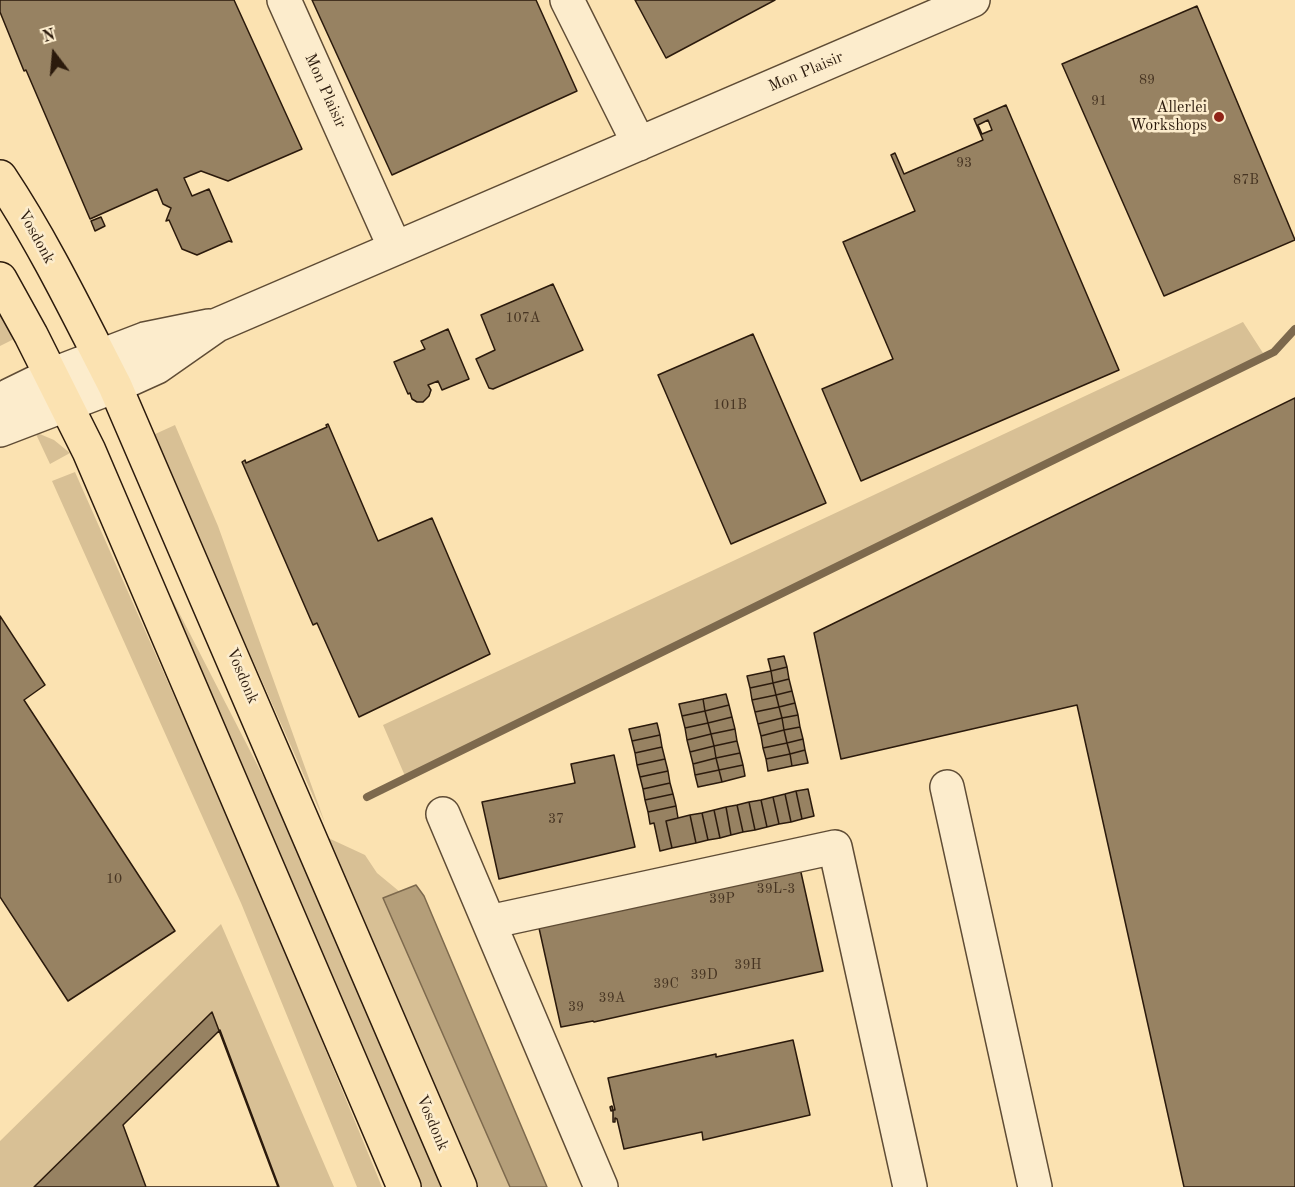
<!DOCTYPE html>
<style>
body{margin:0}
#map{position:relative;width:1295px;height:1187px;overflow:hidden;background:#fbe2b1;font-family:"Old Standard TT",serif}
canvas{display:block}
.north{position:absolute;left:24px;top:24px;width:60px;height:60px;-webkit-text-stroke:4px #fceccc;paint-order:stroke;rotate:344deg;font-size:16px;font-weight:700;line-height:24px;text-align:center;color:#2b1a0c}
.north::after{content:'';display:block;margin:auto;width:21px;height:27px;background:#2b1a0c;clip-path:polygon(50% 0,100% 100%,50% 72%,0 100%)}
</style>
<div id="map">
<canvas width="1295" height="1187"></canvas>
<div class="north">N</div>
</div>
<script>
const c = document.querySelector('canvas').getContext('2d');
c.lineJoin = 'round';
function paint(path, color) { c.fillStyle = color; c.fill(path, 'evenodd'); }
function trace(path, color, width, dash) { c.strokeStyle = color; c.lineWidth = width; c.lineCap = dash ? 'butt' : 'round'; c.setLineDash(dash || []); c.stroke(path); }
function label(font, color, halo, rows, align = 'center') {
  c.font = font + ' "Old Standard TT",serif'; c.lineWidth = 5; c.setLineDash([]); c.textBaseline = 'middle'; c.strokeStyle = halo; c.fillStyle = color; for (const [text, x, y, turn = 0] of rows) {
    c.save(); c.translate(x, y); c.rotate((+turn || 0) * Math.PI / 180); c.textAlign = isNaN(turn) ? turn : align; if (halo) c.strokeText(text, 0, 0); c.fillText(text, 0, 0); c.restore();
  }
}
paint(new Path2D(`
 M0 309 14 339 0 346Z
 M1243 322 1263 353 1211 382 1107 435 405 776 383 725Z
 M175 425 218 526 325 823 153 435Z
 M35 432 54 440 70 453 50 464Z
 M75 472 258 886 382 1187H357L241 903 52 481Z
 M171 597 280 809 441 1187H416L277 865Z
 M324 836 365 855 377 873 400 892 384 899 510 1187H471Z
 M221 924 334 1187H278L212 1012 34 1187H0V1141Z`), '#d8c095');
const water = new Path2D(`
 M416 885 424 896 547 1187H510L383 898Z`);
paint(water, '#b49e79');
trace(water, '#7d694d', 1.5);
trace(new Path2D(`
 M367 797 1274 352 1295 329`), '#7d694d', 8);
const building = new Path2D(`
 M0 0H234L302 149 228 181 201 171 184 178 192 196 209 189 232 242 229 241 197 255 182 249 169 220 166 221 171 208 163 204 157 189 90 219 26 70 24 71 0 12Z
 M312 0H536L577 91 392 175Z
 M635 0H775L666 58Z
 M1197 6 1295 240 1164 296 1062 64Z
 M1006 105 1119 370 861 481 822 389 893 359 843 242 915 211 891 155 895 153 904 174 983 140 974 119Z
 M988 120 992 130 982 134 978 125Z
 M101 217 105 226 95 231 91 221Z
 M553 284 583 350 493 389 489 388 476 359 495 350 481 315Z
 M448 329 469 379 442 390 438 381 428 385 431 390 429 396 423 402H417L412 399 410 393 408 394 394 362 425 349 421 341Z
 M753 334 826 503 731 544 658 375Z
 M1295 398V1187H1184L1077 705 841 759 814 633Z
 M328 424 378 541 432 518 490 654 359 717 317 623 313 625 242 462 245 460 246 463 327 427 326 425Z
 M0 616 45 685 24 700 175 931 68 1001 0 897Z
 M784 656 787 667 771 671 768 659Z
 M787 667 789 679 773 683 771 671Z
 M771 671 773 683 750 688 747 676Z
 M789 679 792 691 776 695 773 683Z
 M773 683 776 695 752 700 750 688Z
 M792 691 795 703 779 707 776 695Z
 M726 694 729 705 705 711 703 699Z
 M776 695 779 707 755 712 752 700Z
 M703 699 705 711 682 716 679 704Z
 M795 703 798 715 782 718 779 707Z
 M729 705 732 717 708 723 705 711Z
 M779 707 782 718 758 724 755 712Z
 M705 711 708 723 685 728 682 716Z
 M798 715 800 727 784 730 782 718Z
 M732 717 735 729 711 734 708 723Z
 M782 718 784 730 761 736 758 724Z
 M657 723 660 735 632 741 629 729Z
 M708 723 711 734 687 740 685 728Z
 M800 727 803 739 787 743 784 730Z
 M735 729 737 741 714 746 711 734Z
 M784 730 787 743 763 748 761 736Z
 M711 734 714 746 690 752 687 740Z
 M660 735 662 747 635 753 632 741Z
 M803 739 805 750 790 754 787 743Z
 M737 741 740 753 716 758 714 746Z
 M787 743 790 754 766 759 763 748Z
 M714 746 716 758 693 764 690 752Z
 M662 747 665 759 637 765 635 753Z
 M805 750 808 763 792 766 790 754Z
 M740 753 743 765 719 770 716 758Z
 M790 754 792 766 768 771 766 759Z
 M614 755 635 847 499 879 482 802 575 783 571 764Z
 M716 758 719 770 695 775 693 764Z
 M665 759 668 771 640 777 637 765Z
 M743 765 745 776 722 782 719 770Z
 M719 770 722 782 698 787 695 775Z
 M668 771 670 783 643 789 640 777Z
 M670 783 673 794 645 800 643 789Z
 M808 789 814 816 802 819 796 791Z
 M796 791 802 819 791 822 785 794Z
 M673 794 676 806 648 812 645 800Z
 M785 794 791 822 779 824 773 797Z
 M773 797 779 824 767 827 761 800Z
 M761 800 767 827 755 830 749 802Z
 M749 802 755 830 743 832 737 805Z
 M737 805 743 832 731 835 726 807Z
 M676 806 678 818 666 821 672 848 660 851 654 823 650 824 648 812Z
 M726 807 731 835 720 838 714 810Z
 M714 810 720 838 708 840 702 813Z
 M702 813 708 840 696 843 690 815Z
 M690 815 696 843 672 848 666 821Z
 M800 868 823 971 594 1022 593 1021 561 1027 539 928Z
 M212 1012 278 1187H34Z
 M220 1030 279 1187H146L123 1125Z
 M793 1040 810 1115 703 1140 702 1132 624 1149 617 1119 615 1118V1122H613V1110L611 1111 610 1107 612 1106 613 1110H615L608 1078 716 1054V1057Z`);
paint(building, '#978262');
trace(building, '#2b1a0c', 1.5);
const minor = new Path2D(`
 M284 0 395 248
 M567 0 639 144
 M0 404 10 395 51 375 145 339 209 326
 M0 430 115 386 157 367 217 325 973 0
 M947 787 1035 1187
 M443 814 601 1187
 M489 922 835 847 910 1187`);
const major = new Path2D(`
 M0 177C44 243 79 316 115 386L460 1187
 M0 279 31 335 89 451 404 1187`);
trace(minor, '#5f4c35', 36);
trace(major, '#2b1a0c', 36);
trace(minor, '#fceccc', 33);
trace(major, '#fbe2b1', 33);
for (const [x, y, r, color] of [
 [1219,117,6,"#8f2418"]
]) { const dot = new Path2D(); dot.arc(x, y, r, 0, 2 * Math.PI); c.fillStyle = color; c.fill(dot); trace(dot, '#fceccc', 2); }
label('14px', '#463422', null, [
 ["89",1147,80],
 ["91",1099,101],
 ["93",964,163],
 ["87B",1246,180],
 ["107A",523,318],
 ["101B",730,405],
 ["37",556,819],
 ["10",114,879],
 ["39L-3",776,889],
 ["39P",722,899],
 ["39H",748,965],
 ["39D",704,975],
 ["39C",666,984],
 ["39A",612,998],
 ["39",576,1007]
]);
label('16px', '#2b1a0c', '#fceccc', [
 ["Mon Plaisir",806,72,-23],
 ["Mon Plaisir",325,91,66],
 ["Vosdonk",36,237,61],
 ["Vosdonk",242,676,67],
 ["Vosdonk",432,1123,67]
]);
label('16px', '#2b1a0c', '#fceccc', [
 ["Allerlei",1207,108],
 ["Workshops",1207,126]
], 'right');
</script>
